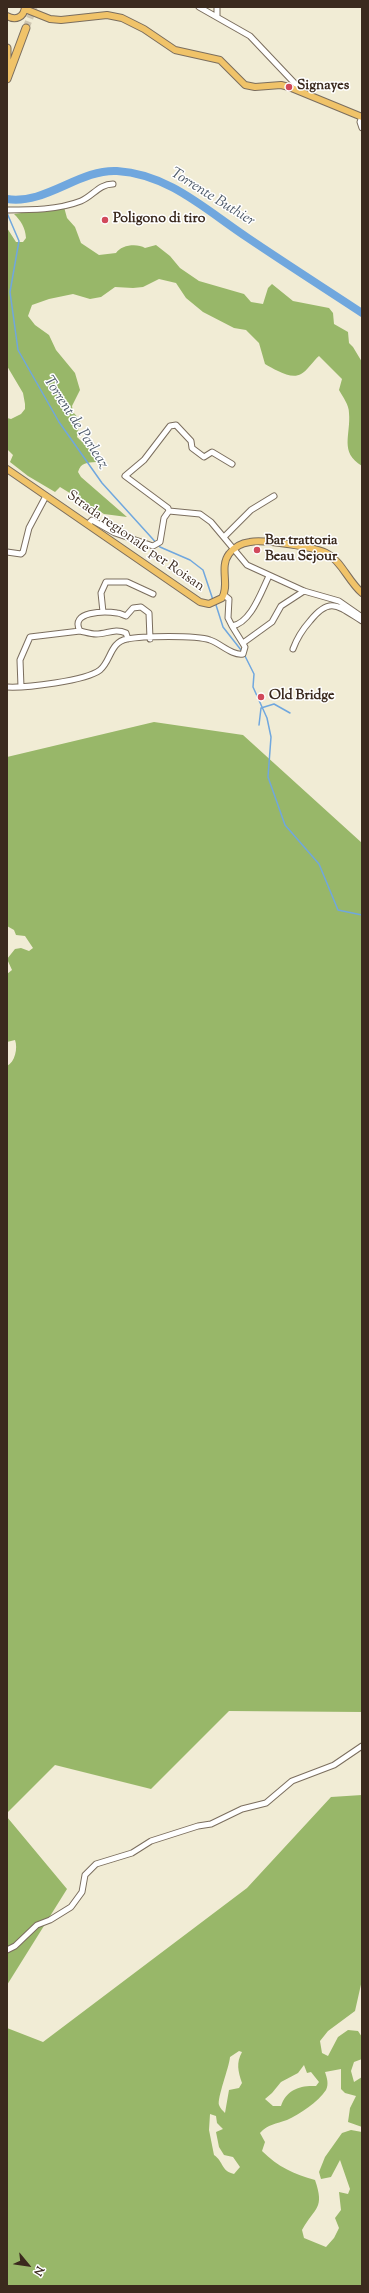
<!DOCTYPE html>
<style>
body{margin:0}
#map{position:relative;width:369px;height:2293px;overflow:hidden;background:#f1ecd5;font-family:"Sorts Mill Goudy",serif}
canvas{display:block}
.frame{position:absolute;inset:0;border:8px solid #3b2a1e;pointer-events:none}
.north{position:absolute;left:8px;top:2245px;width:40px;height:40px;-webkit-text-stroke:3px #fff;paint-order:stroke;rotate:119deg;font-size:11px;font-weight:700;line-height:16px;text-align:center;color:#3b2a1e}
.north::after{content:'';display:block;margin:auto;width:14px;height:18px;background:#3b2a1e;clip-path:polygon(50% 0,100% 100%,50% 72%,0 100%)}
</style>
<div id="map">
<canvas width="369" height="2293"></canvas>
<div class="frame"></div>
<div class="north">N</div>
</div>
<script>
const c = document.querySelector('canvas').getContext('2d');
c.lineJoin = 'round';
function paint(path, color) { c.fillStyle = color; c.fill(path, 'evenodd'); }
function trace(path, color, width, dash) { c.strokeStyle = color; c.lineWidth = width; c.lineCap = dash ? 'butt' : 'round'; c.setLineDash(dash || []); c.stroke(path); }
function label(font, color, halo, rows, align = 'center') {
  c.font = font + ' "Sorts Mill Goudy",serif'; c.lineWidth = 3; c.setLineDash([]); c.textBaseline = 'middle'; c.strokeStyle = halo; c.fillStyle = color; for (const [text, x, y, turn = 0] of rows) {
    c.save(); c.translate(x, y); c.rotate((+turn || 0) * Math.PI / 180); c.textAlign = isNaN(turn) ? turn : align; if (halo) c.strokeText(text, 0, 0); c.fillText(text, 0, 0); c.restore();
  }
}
paint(new Path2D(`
 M64 207 67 218 75 227 81 243 99 255 116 253C121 245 137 243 145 248L156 245 170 256 180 268 199 281 244 294 251 302 263 304 268 288 272 284 293 301 329 308 333 313 334 324 348 332 349 343 353 347 362 362V466C339 452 351 435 349 413 349 405 343 397 339 390L342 379 319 356C314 360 306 372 301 374 291 380 274 369 265 364L259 343 246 330 234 328 203 312 186 298 176 283 159 279 143 287 133 288 115 287 101 297 90 299 73 294 49 299 32 305 28 316 35 325 49 335 56 350 75 373 80 390 72 406 73 412 80 420 77 437 97 456 96 462C87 463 81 462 78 472L81 477 127 517 104 514 60 487 55 492 28 476 10 462 13 455 7 449V418L11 419 21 414 25 409V404L23 393 7 366V228L16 242H23L26 238C25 227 21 221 14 214Z
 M154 722 243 735 362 843V1712L229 1711 151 1789 55 1765 7 1813V1066C15 1062 18 1048 15 1040L7 1042V974L12 970 7 959 15 949 21 948 29 951 33 948 25 936 16 935 14 930 7 926V757Z
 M362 1795V1980L355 2011 328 2031 320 2041 322 2053 328 2056 338 2037 348 2030 358 2031 362 2037V2059L354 2062 351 2071 354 2082 362 2077V2127L348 2122 350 2108 356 2096 345 2093 341 2089V2069L325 2072C327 2078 329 2084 326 2090 318 2102 300 2114 287 2120 276 2124 268 2124 260 2133L265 2142 262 2151C278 2167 294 2174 315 2180 325 2209 315 2207 302 2230L304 2238 326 2247 334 2238 339 2228 335 2218 341 2210 339 2192 348 2194 350 2189 340 2160 331 2177 321 2179 319 2172 325 2157 342 2133 351 2130 362 2132V2286H7V2028L43 2042 247 1888 331 1797ZM239 2051 242 2052C236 2063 238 2071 242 2083L239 2088 229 2090 225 2113C223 2111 220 2108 219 2105 217 2098 229 2068 230 2057ZM304 2065 307 2073 311 2072 319 2082 316 2086C300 2085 286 2090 281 2106H273L265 2099 272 2093 281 2082 298 2073ZM210 2114 216 2116 217 2123 223 2129 216 2132 219 2147 224 2155 233 2157 240 2167 234 2174C221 2171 224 2162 214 2155L209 2130Z
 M7 1817 67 1889 7 1985Z`), '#98b769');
trace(new Path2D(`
 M7 213 19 241 10 292 18 350 59 422 102 483 160 547 190 560 203 570 213 600
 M216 605 223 627 241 650
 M245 656 254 674 253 687 267 718 271 737 268 777 285 825 319 864 338 910 362 915
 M259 725 261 708 274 704 290 713`), '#70a7de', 1.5);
trace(new Path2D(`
 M7 199C46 205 79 169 117 171 169 174 207 211 248 238 285 263 324 288 362 313`), '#70a7de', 8);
trace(new Path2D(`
 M26 28 34 7`), '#cdc5b0', 7, [7, 3.5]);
const minor = new Path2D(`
 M199 7 250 36 302 91
 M217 7V15
 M362 117 360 122 362 128
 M7 210C31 210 58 210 81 201 93 196 99 184 113 184
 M169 511 168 508 125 476 144 460 170 426 176 425 191 441 192 448 204 457 212 452 232 464
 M88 524 92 520 115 533 153 546 160 542 164 518 169 511 200 514 211 522 247 565 304 591 339 601 362 617
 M224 537 251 510 274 496
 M7 552 21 554 23 552 29 528 46 496
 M224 595 229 599 228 618 232 626C251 623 261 592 269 576
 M103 612 101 593 106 582H127L153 594
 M128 639 126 633C115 628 107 634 96 634 91 634 85 632 80 631 69 611 105 611 117 613 120 613 123 615 126 616L133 608 141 607 149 613 150 639
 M243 643 272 622 281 606 304 591
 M293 649C297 638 302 630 310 621 330 596 338 606 362 621
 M7 687C25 688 86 681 100 670 111 661 110 642 127 639 142 636 196 635 210 640 220 643 232 656 243 654L245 647 232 626
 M21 687 20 660 30 637 80 631
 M7 1950 15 1946 37 1925 50 1920 71 1907 82 1892 85 1875 96 1864 132 1853 151 1841 198 1826 211 1824 242 1809 266 1803 292 1781 334 1765 362 1746`);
const major = new Path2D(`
 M25 9 50 19 61 20 107 15 122 18 144 29 175 50 220 60 245 85 255 87 281 85 289 87 362 117
 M7 16C16 21 24 17 25 7
 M7 469 200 602 209 604 222 598C230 585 219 567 229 554 234 547 242 543 250 542 262 539 317 547 328 554 341 561 349 582 362 593`);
const highway = new Path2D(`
 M7 48V63
 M7 79 26 28`);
trace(minor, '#7b6e5e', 7);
trace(major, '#7b6e5e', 8);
trace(highway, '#7b6e5e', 9);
trace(minor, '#fff', 5);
trace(major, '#f0c369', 6);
trace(highway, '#f0c369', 7);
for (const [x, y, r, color] of [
 [289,87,4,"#d1495b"],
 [105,220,4,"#d1495b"],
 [257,550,4,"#d1495b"],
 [261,697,4,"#d1495b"]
]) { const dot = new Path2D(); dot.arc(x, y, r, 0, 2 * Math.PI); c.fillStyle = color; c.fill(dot); trace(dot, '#fff', 1.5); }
label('bold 14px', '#3b2a1e', '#fff', [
 ["Signayes",297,87],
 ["Poligono di tiro",113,220],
 ["Bar trattoria",265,542],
 ["Beau Sejour",265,558],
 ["Old Bridge",269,697]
], 'left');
label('14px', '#3b2a1e', '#fff', [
 ["Strada regionale per Roisan",135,542,35]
]);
label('italic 15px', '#505c6b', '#fff', [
 ["Torrente Buthier",212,198,32],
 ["Torrent de Parleaz",75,423,57]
]);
</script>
